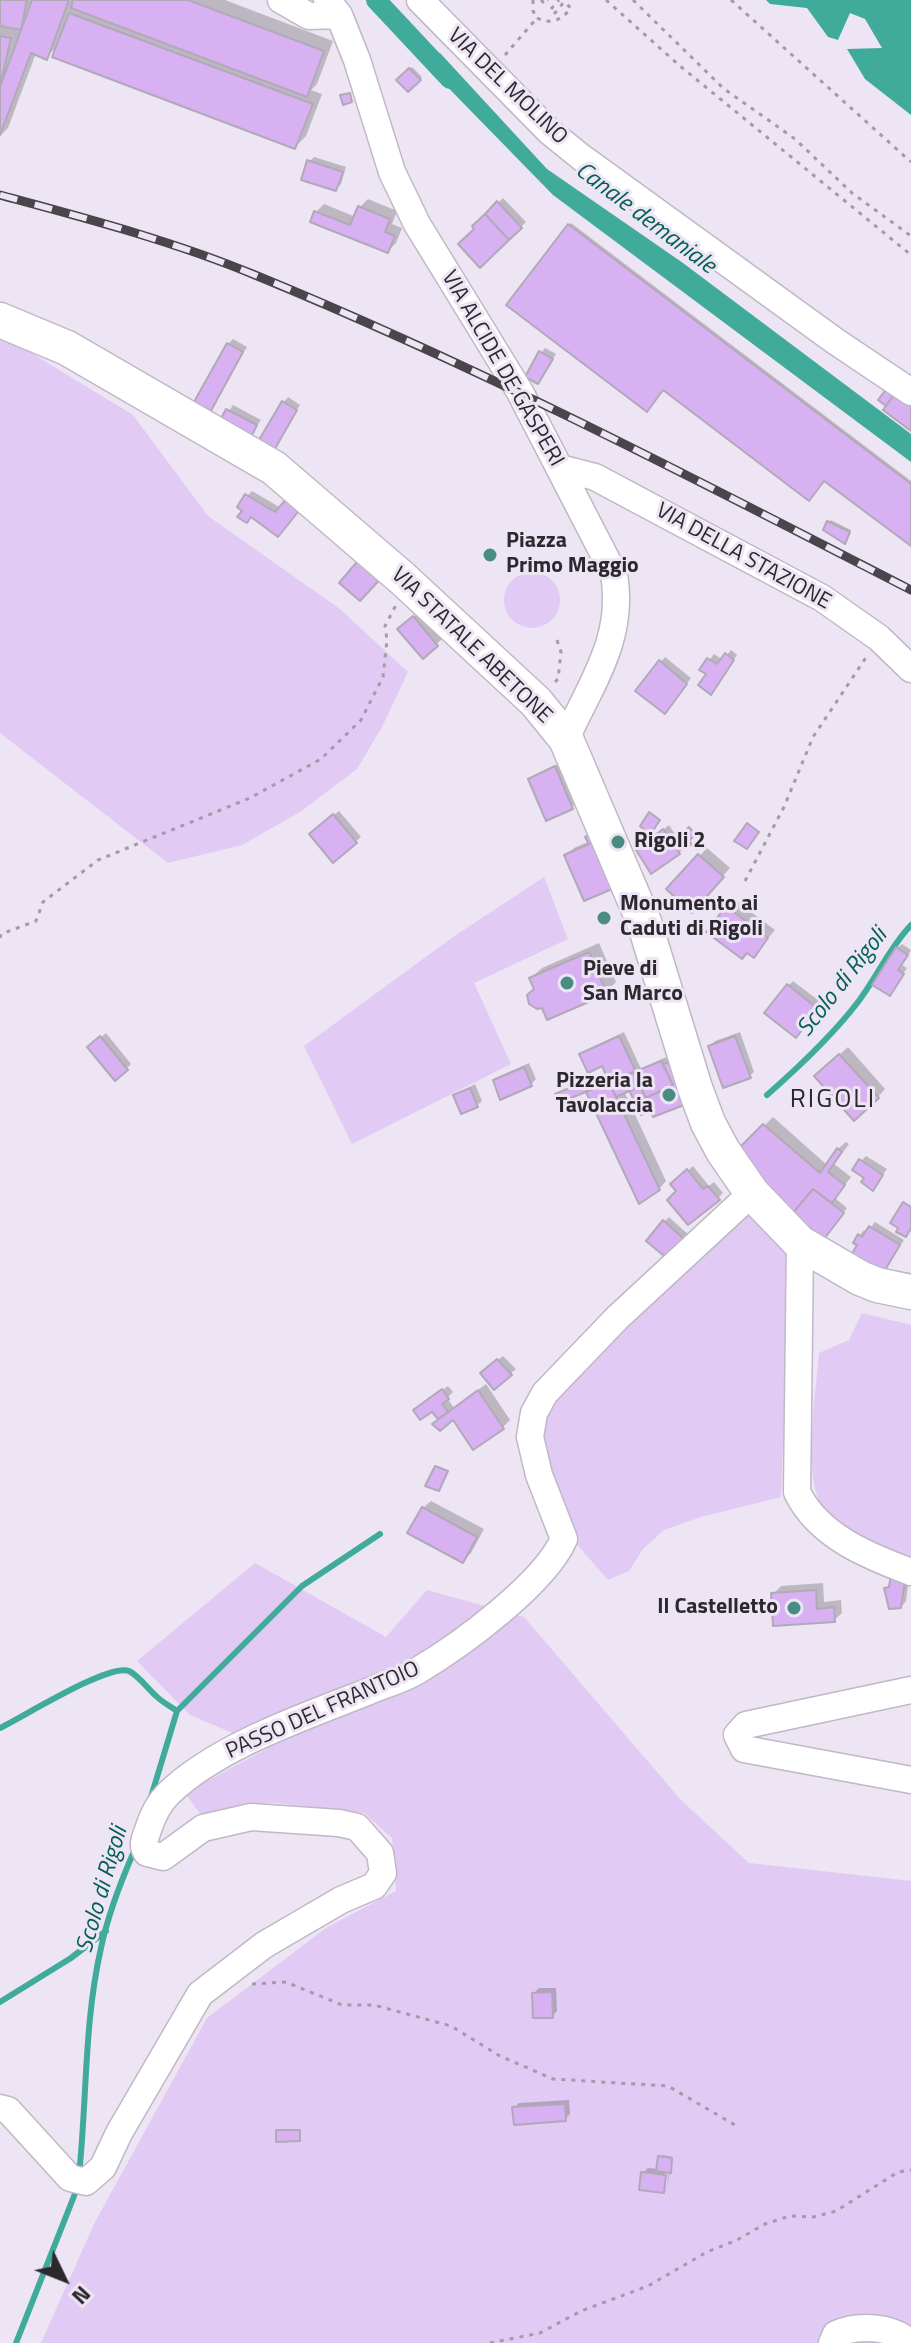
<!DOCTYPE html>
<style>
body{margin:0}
#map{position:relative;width:911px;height:2343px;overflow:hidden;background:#ede5f3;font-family:"Titillium Web",sans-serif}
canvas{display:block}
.north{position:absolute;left:24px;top:2239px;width:80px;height:80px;-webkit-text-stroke:6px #ede5f3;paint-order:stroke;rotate:133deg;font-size:22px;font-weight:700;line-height:32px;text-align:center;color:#2c292e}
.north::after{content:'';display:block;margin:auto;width:28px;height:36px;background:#2c292e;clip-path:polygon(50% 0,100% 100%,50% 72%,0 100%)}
</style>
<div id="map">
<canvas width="911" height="2343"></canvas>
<div class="north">N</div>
</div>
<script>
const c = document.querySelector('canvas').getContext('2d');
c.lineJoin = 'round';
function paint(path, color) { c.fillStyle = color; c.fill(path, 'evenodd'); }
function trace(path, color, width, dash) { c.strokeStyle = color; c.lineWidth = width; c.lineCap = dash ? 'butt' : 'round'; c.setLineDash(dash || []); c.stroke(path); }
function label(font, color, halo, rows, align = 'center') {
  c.font = font + ' "Titillium Web",sans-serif'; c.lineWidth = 6; c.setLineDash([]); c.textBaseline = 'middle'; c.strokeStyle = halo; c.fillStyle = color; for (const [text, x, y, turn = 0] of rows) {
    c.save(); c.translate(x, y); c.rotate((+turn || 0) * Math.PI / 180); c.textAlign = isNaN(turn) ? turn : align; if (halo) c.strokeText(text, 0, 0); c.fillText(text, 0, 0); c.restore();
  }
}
paint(new Path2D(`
 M0 338 20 346 133 415 208 516 340 609 408 672 382 727 357 769 300 812 242 845 168 863 0 733Z
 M504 600a28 28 0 1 1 56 0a28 28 0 1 1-56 0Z
 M544 877 568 939 474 983 511 1064 352 1144 304 1046 453 937Z
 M747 1209 787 1247 790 1262 781 1497 701 1517 664 1530 643 1549 629 1571 608 1580 573 1540 537 1444 553 1399Z
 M862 1313 911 1325V1560L902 1559C877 1546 839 1533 823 1508 802 1476 816 1393 819 1353L849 1340Z
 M255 1563 386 1637 427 1590 524 1617 681 1800 749 1863 911 1881V2343H41L95 2222 207 2018 326 1928 396 1891 392 1838 364 1813 275 1803 244 1804 201 1815 185 1793 268 1748 190 1715 137 1661Z`), '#e1caf3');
paint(new Path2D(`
 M766 0H911V115L865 79 847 49 882 48 865 19 850 13 838 40 828 37 807 8 770 4Z
 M440 53 547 169 683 263 911 434V462L553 195 426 65Z`), '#41ab9b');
paint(new Path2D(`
 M0 0H225L333 41 317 84 311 90 322 94 306 136 295 147 59 45 46 57 36 53 8 128 0 136V93L3 85 0 84Z
 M412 67 422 77 408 90 399 80Z
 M314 157 346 167 341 184 336 189 309 162Z
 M503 198 526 222 480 265 477 229 475 226Z
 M368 199 397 211 392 224 402 228 396 243 388 251 316 212 324 204 356 217 360 207Z
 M571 223 911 481V544L825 478 509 305Z
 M233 339 247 347 206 416 228 344Z
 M545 348 556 354 538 382 541 353Z
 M288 397 300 405 271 452 284 402Z
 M233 405 261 420 249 437 222 422Z
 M252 491 281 508 283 530 245 510 247 496Z
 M831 520 851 530 846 539 825 530Z
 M419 612 442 639 423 656 400 629Z
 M731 650 737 655 716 687 709 674 702 670 714 654 723 660Z
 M665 657 691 678 669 707 661 662Z
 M560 763 577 802 572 807 530 779Z
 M339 811 361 837 333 860 316 829Z
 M669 825 684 848 679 853 643 846Z
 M590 841 626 877 566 856 574 848Z
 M707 848 730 868 700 902 669 889Z
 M735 900 775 930 754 955 727 908Z
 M599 943 616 982 606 992 536 988 531 978 542 968Z
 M902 944 911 950 902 965 907 968 894 989 897 948Z
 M793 981 822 1003 800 1030 788 986Z
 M624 1032 641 1069 666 1057 668 1060 675 1058 688 1098 655 1114 630 1088 624 1091 666 1181 659 1189 589 1093 596 1086 560 1101 558 1095 563 1090 596 1076 600 1084 610 1079 603 1064 582 1054 587 1050Z
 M740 1032 754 1072 749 1076 710 1046 715 1041Z
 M106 1033 131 1064 126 1069 95 1042Z
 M848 1047 885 1089 878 1097 824 1069Z
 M529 1063 536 1079 531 1084 495 1081 500 1076Z
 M475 1084 482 1101 477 1105 455 1095Z
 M773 1117 827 1165 838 1149 846 1142 849 1144 834 1164 851 1177 835 1198 847 1208 829 1231 740 1150Z
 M866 1156 887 1169 873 1188 861 1161Z
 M693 1166 709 1186 714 1182 723 1193 718 1198 679 1191 673 1184Z
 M669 1217 691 1237 669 1257 664 1222Z
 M875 1222 904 1240 886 1268 859 1245 860 1235 864 1230 867 1232Z
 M503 1356 516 1369 494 1387 487 1368Z
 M486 1384 510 1420 503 1427 453 1417 440 1419 433 1409 421 1406 448 1386 453 1392 447 1398 454 1408Z
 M431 1501 484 1529 471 1553 463 1561 423 1508Z
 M910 1570 906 1601 901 1607 886 1588Z
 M823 1583 824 1602 841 1600 842 1613 834 1620 773 1594 781 1586Z
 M539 1988H556L557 2011 552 2016 534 1993Z
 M569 2100 570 2114 565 2119 514 2108 519 2103Z
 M662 2155 673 2157 667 2187 670 2165H666L663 2188H666L663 2190 643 2173 648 2168 658 2169Z`), '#0003');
trace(new Path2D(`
 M767 1095C800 1066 832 1036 858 1002 877 977 889 948 911 925
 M0 1728C23 1717 109 1663 129 1671 139 1676 148 1689 156 1696 162 1702 170 1706 177 1711
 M151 1797 177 1711 302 1586 380 1534
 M0 2002 71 1958 106 1931
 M79 2175C87 2100 84 2022 101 1948 108 1914 121 1881 135 1849
 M16 2343 78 2186`), '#41ab9b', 6);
trace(new Path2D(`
 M376 0 450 79`), '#41ab9b', 20);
const building = new Path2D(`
 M0 0H27L21 30 0 26Z
 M32 0H69L47 60 31 53 0 135V87Z
 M73 0H188L324 51 307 97 71 8Z
 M69 13 313 104 295 149 52 57Z
 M0 36 11 38 0 86Z
 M409 68 421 80 408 92 396 80Z
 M350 93 352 102 343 105 340 95Z
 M307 160 343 172 336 191 301 180Z
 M497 201 522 228 509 240 485 214Z
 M358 206 390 219 385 232 395 236 388 253 310 222 314 211 350 225Z
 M485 214 509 240 480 268 458 244 474 229 472 226Z
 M568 224 911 484V546L824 481 809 501 663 390 647 412 506 305Z
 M227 343 243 352 207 418 190 409Z
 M539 351 553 359 538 384 525 377Z
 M887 388 895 393 886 406 878 400Z
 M895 393 911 404V431L883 410Z
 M282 401 297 410 272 454 256 445Z
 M226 409 257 425 250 439 219 422Z
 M245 494 275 512 288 497 302 507 278 537 251 517 247 523 237 517 242 511 237 507Z
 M827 521 850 532 845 544 823 530Z
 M362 556 384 575 360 601 339 583Z
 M413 616 438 646 423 659 397 629Z
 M725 653 734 660 711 695 698 685 706 674 699 670 707 658 717 664Z
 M659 660 687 684 665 714 635 691Z
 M555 766 573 809 546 821 528 779Z
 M649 812 660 820 650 835 640 826Z
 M333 814 357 843 333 863 309 834Z
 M747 823 759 832 747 849 734 841Z
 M689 827 695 834 689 841 692 844 687 848 679 838Z
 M663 829 680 854 651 874 636 850Z
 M595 832 619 886 584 901 564 855 589 844 585 837Z
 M698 854 724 877 692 913 666 889Z
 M726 906 768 938 754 958 747 953 742 959 706 932Z
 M896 947 908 955 898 970 904 974 890 996 872 985Z
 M589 952 607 994 547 1020 542 1008 537 1009 529 1004 527 995 534 989 529 978Z
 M787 984 818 1009 796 1038 764 1013Z
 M100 1036 128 1070 115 1081 87 1047Z
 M619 1036 636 1072 609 1082 602 1066 588 1073 579 1054Z
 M735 1036 751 1078 723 1088 708 1046Z
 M839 1054 879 1098 854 1121 814 1076Z
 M661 1061 673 1085 646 1098 640 1086 616 1097 609 1082Z
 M670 1062 684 1105 653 1117 646 1098 673 1085 663 1064Z
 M524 1067 532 1086 500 1100 493 1080Z
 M591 1079 595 1088 559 1103 555 1094Z
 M609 1082 660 1190 639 1204 586 1092Z
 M640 1086 651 1110 641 1115 629 1090Z
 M470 1088 478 1107 461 1114 453 1095Z
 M763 1124 820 1173 837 1148 842 1152 828 1172 845 1185 832 1203 813 1189 792 1214 737 1150Z
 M859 1159 883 1175 873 1191 861 1182 864 1178 852 1170Z
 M687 1169 703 1189 708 1186 720 1200 688 1225 667 1200 676 1191 670 1184Z
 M813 1189 844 1213 824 1239 792 1214Z
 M903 1202 911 1207V1228L906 1237 896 1232 898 1228 890 1223Z
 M663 1220 688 1243 669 1260 646 1241Z
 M869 1226 900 1245 882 1275 850 1257 857 1245 853 1243 858 1234 862 1237Z
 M497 1359 512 1375 494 1390 480 1373Z
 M442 1389 449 1399 442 1404 448 1412 438 1419 432 1412 420 1420 413 1410Z
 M478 1390 504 1429 473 1450 453 1420 440 1431 432 1424Z
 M435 1466 448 1471 439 1491 425 1486Z
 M422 1507 477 1537 463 1563 407 1533Z
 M892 1569 906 1574 901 1608 889 1609 884 1588 889 1587Z
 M816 1590 817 1609 834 1607 835 1622 773 1626 771 1593Z
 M552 1992 553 2018H533L532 1993Z
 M565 2104 566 2121 514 2125 512 2107Z
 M276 2130H300V2141L276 2142Z
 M658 2156 672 2158 671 2173 656 2171Z
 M641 2172 666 2175 664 2193 639 2190Z`);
paint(building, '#d8b1f3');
trace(building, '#b1a9b7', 2);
const minor = new Path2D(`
 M281 0 309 16 339 15
 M327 0 339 15 357 60 392 172 417 224 520 392 614 574C625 639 591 683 566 739
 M420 0 550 132 581 157 835 341 911 392
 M560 468 595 477 822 598 879 638 911 669
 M800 1243 797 1492C818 1536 868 1556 911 1572
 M911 1690 746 1725 737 1735 744 1749 911 1780
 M0 2108 8 2110 70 2178 86 2182 103 2167 119 2133 200 1994 264 1945 341 1900 374 1886 383 1873 380 1853 357 1827 339 1823 251 1817 203 1828 163 1857 147 1853C141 1845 145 1839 148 1830 152 1817 158 1804 168 1794 217 1746 304 1717 367 1692 383 1685 402 1680 417 1671 461 1645 544 1584 564 1539L539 1475 530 1437 534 1413 545 1393 617 1318 752 1193
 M832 2343 836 2334C858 2324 893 2326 910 2343`);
const major = new Path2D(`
 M0 320 67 348 274 468 402 578 536 702 566 739 644 922 695 1088 708 1123 723 1151 752 1193 800 1243 860 1278 877 1285 911 1292`);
trace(minor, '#c0b8c6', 29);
trace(major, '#c0b8c6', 37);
trace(new Path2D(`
 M533 0V11L537 18
 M541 0 545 4 548 0
 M606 0 680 66 911 255
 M633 0 723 88 795 139 852 193 911 236
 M731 0 911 162
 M551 9 559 0
 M537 18C551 25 562 20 571 8L564 2 555 13 551 9
 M505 55 537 18
 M555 682 558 679 561 652 556 637
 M745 881 784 807 813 737 867 656
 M0 938 1 934 36 921 43 902 98 860 250 798 321 759 361 720 383 677 387 640 385 626 396 605
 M252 1984 286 1982 342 2005H374L451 2026 500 2056 553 2079 668 2086 740 2128
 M490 2343 540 2333 581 2311 648 2286 707 2252 737 2240 765 2224 790 2216 813 2217 836 2211 898 2172 911 2170`), '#a29ca7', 3, [4, 6]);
trace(minor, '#fff', 26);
trace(major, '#fff', 34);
const rail = new Path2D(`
 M0 195C85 218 173 241 255 275 480 367 695 479 911 590`);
trace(rail, '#49454b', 9);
trace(rail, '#ede5f3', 6, [18]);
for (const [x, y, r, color] of [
 [490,555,8,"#498d82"],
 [618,842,8,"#498d82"],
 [604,918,8,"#498d82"],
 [567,983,8,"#498d82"],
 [669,1095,8,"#498d82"],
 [794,1608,8,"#498d82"]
]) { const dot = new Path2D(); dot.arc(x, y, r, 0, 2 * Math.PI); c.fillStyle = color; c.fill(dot); trace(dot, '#ede5f3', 3); }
label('22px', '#2c292e', '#ede5f3', [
 ["VIA DEL MOLINO",507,87,44],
 ["VIA ALCIDE DE GASPERI",502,369,60],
 ["VIA DELLA STAZIONE",743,557,29],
 ["VIA STATALE ABETONE",471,646,44],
 ["PASSO DEL FRANTOIO",323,1711,-24]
]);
label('bold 22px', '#2c292e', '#ede5f3', [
 ["Piazza",506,542],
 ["Primo Maggio",506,567],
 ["Rigoli 2",634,842],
 ["Monumento ai",620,905],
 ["Caduti di Rigoli",620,930],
 ["Pieve di",583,970],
 ["San Marco",583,995],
 ["Pizzeria la",653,1082,"right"],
 ["Tavolaccia",653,1107,"right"],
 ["Il Castelletto",778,1608,"right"]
], 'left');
label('italic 24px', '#046055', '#ede5f3', [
 ["Canale demaniale",645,219,37],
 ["Scolo di Rigoli",843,983,-52],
 ["Scolo di Rigoli",103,1890,-74]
]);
c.letterSpacing = '2px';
label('26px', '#2c292e', '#ede5f3', [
 ["RIGOLI",833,1101]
]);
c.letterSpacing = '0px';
</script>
